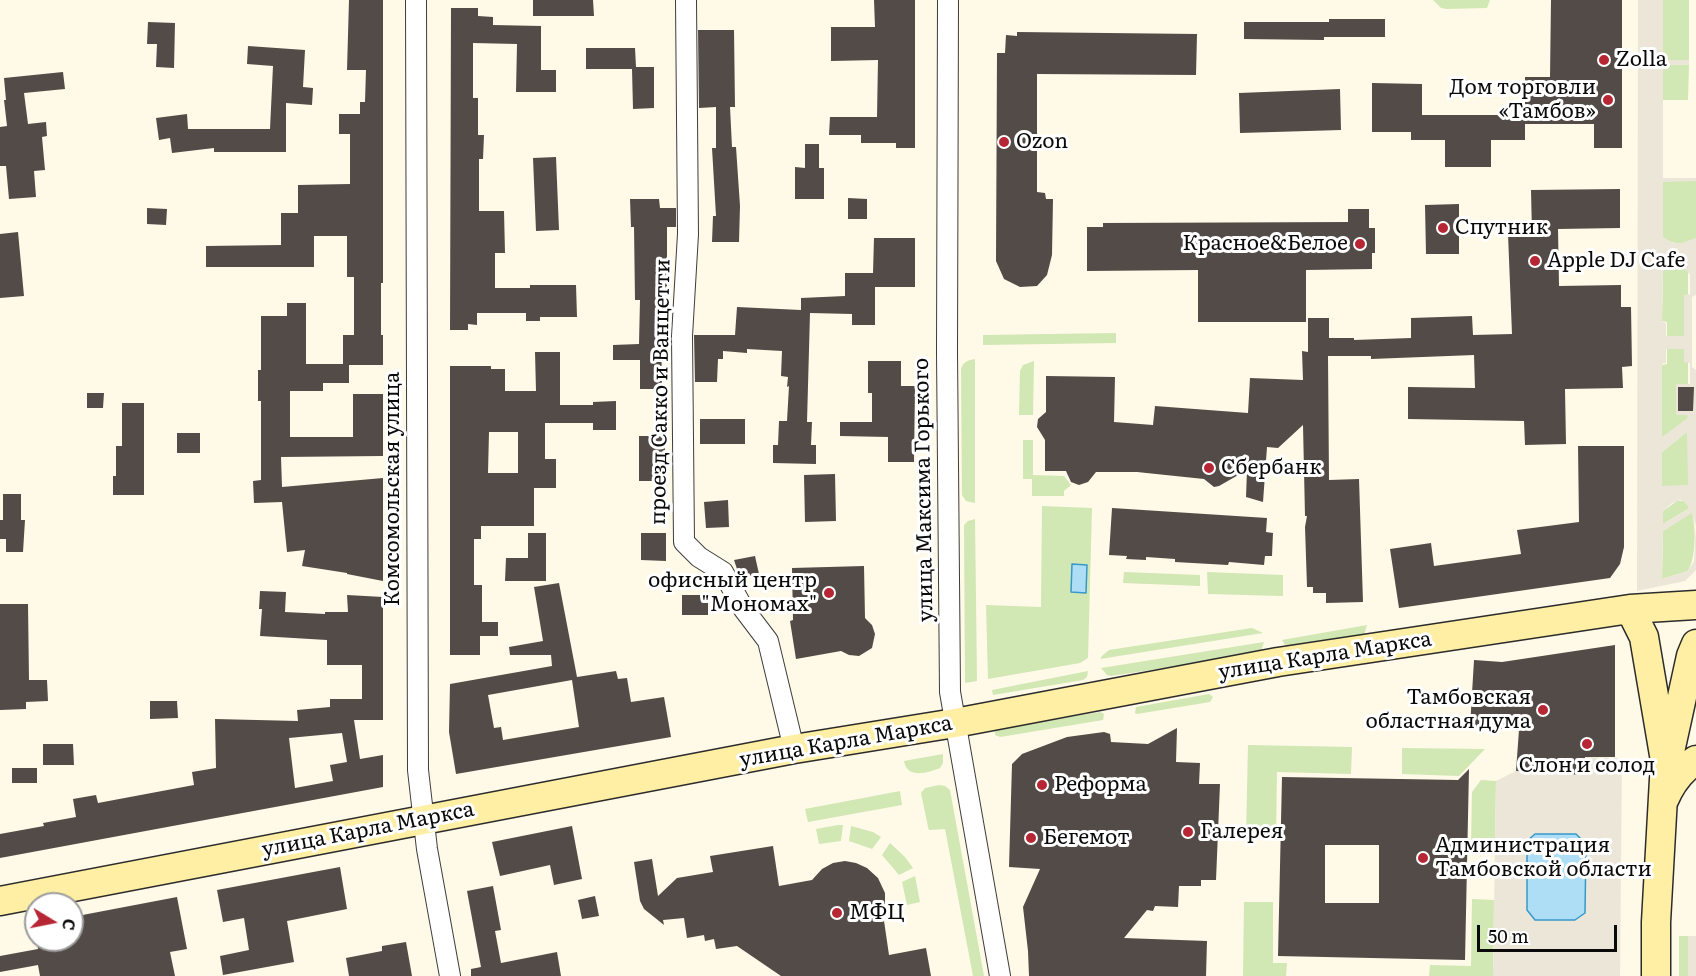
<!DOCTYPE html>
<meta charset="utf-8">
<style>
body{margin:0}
#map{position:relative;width:1696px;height:976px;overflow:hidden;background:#fff9e8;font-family:Literata,serif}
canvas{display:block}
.north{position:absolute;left:24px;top:892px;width:60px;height:60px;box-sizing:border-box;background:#fff;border:2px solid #9d9d9d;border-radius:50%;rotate:100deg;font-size:16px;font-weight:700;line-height:24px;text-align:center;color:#0a0a0a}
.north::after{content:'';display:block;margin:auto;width:21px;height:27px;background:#b72635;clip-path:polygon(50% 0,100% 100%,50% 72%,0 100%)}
.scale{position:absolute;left:1477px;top:925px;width:140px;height:27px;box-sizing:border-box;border:3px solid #0a0a0a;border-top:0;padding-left:8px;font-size:18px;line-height:21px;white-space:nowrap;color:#0a0a0a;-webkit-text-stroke:4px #fff;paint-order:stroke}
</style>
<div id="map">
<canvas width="1696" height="976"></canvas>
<div class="north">С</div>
<div class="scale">50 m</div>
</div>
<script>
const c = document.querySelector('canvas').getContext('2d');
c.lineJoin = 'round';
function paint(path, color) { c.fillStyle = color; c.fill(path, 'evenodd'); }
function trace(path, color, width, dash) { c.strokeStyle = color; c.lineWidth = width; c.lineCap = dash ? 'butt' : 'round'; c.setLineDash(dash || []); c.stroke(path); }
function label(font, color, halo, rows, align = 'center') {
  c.font = font + ' Literata,serif'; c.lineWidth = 6; c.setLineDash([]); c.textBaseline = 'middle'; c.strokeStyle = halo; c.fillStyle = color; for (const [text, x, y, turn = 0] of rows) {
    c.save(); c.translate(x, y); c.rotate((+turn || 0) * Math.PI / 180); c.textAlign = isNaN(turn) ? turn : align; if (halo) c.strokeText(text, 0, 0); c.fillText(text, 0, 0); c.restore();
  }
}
paint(new Path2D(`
 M1433 0H1490L1487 8 1447 9 1441 8Z
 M1663 0H1689V60H1663Z
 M1663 65H1689L1688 100H1663Z
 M1663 181H1696V238C1685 244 1673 246 1663 237Z
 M1676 263 1688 271V295H1684V337L1667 336V322L1662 321 1663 271 1668 265Z
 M1116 333V343L983 345V335Z
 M1667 349H1684V362H1688V384L1676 385V414L1688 415V418L1662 438V365L1667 364Z
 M975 359V503L966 501 962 495 961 369C963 362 968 360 975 359Z
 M1034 361 1033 415H1019L1020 371 1023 365Z
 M1688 431V486H1662V452Z
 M1023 440H1033V475L1064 476 1071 485 1064 491V496H1032V479H1023Z
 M1677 501H1684L1690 508 1663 524V511Z
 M1042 506 1092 508 1088 658 1080 663 988 679 986 605 1041 607Z
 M1692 512C1696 528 1696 557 1688 571L1662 579 1663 531Z
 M975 519 977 681 965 683 964 525 968 521Z
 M1124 572 1200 575V586L1123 583Z
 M1207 572 1283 575V596L1208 594Z
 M1367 625 1364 635 1290 648 1285 645 1282 640Z
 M1252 628 1263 633 1100 659 1103 655 1109 650Z
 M1264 642 1261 651 1257 654 1111 676 1107 675 1101 668Z
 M1088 671 1087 677 1083 680 993 695 992 690Z
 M1209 694 1213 697 1210 702 1137 714 1135 713 1136 707Z
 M1100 712 1104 714 1103 720 1000 737 995 735V731L997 729Z
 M1248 745 1352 747 1351 774 1277 772 1276 837 1246 836Z
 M1402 748 1485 749 1459 776 1402 774Z
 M943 754V763L940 768C927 773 907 779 904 761Z
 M1481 780 1496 781 1495 847 1471 846 1472 792Z
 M939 785 945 786 950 790 984 976H973L945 829 929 830 928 827 921 793 925 788Z
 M900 791 902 805 808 822 805 809Z
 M838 825H843L841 841 819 844 816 829Z
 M851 826 873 832 881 837 872 849 849 841Z
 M890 843 905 857 913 868 899 875 882 855Z
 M915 876 920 902 907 905 902 882Z
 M1472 899 1494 900 1493 976H1429L1430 965 1471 966Z
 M1244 902H1273V963H1287L1286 976H1243Z
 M1679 936H1696V976H1679Z`), '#d1e7b4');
paint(new Path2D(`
 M1638 0H1663V60H1689V65H1663V178H1696V181L1663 182V237L1673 243H1682L1696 238V295L1692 297V367L1696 370V570L1685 581 1637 591ZM1676 264 1684 267 1690 275V294L1684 295V336H1666V323L1662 321 1663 271 1668 265ZM1666 349H1684V362L1690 363V384H1676V415H1687L1688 418 1662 437V364L1666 363ZM1687 432 1688 485 1662 486V452ZM1681 500 1687 504 1689 509 1663 524V511L1672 503ZM1692 513 1696 526 1694 561 1688 571 1662 579 1663 531Z
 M1585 757 1622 758 1620 976H1493L1496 781 1516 771 1584 775Z
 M1688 936H1696V976H1688Z`), '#ece6d9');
const water = new Path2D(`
 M1072 564 1087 565 1086 593 1071 592Z
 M1535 834H1576L1586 844 1585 913 1575 920H1535L1527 910V841Z`);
paint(water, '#aedef5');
trace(water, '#3798ca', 1.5);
paint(new Path2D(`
 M349 0H383V283H381V335H383V365H349V383H323V391H290V437H353V394H383V456L281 457 282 487 383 478V581L347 574V573L302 566 305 550 287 552 282 502 254 503 253 481 261 480V401H258V370H261V316H287V303H306V364H343V335H354V277H347V236H314V267H206V246L281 245V213H298V185L350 184V134H339V114H360V102H365L366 70H347Z
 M533 0H593L594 16H533Z
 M874 0H915V148H896V143H861V135H829L830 117H877L878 60 831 61V27H875Z
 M1551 0H1622V148H1594V124H1525V77H1550Z
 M451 8H478V16L493 17V25L541 26V70H556V92H516L517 44 473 43V98H478V135H484L483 159H479V211H504L505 253H495V288H530V285H576L577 317H540V321H526V313H477V325L468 324V330H450Z
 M1329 19H1385V37H1324V40L1244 39V22H1329Z
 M148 22 175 23 174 68 156 67 157 44H147Z
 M698 30H734L735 107H730L732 147H736L740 206 739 242H712L713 216H716L712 148H716V107L699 108Z
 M1017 32 1197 34 1196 75 1037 74V192L1045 193 1046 199H1053L1052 255 1047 275 1037 286 1020 287 1004 279 996 261 997 53H1005L1006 35 1017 36Z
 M248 46 305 50 303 87 313 88 312 105 286 103V152H214V148L172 153 170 138 159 140 156 118 187 114 188 129H270L273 66 247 64Z
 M586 48H635L636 67H654V108L633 109 632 69H586Z
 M63 72 65 89 24 93 28 124 46 122 47 136 42 137 45 170 34 171 36 197 9 199 6 166H0V127L7 126 4 100H6L4 78Z
 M1372 83 1422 84V115H1525V140H1491V167H1445V140H1411V132H1372Z
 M1340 89 1341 130 1240 133 1239 93Z
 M805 144H819V168H824V199H795V167L805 168Z
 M556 157 559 230 536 231 533 158Z
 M1620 189V228L1558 229 1559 286 1621 285V307H1631L1632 366 1622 367 1623 388 1565 389 1566 444 1525 445 1524 421 1408 419V387L1475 388 1474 355 1371 359V356H1328L1329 480 1359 479 1363 602 1326 603V593H1313V587H1307L1305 527 1307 516H1305L1303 425 1278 448 1267 447 1263 502 1246 497 1247 470 1219 486 1214 487 1204 479 1137 472H1096L1088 482 1079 485 1071 482 1066 471H1045V440L1037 427 1038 419 1046 412V376L1115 377 1114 422 1153 425 1155 406 1248 413 1250 378 1303 380 1302 351 1308 352V318H1329V338H1354V340L1411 338V318L1472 316 1473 335 1512 334 1508 234H1532L1531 190Z
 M848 198 867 199V219H848Z
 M630 199H659L660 208H676V227H667V330H661L662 389H640V360H613V345L639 344 640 300H635L634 227H631Z
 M1459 204V254H1426L1425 205Z
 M147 208 167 209 166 225 147 224Z
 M1348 209H1369V228H1375V253H1372V269L1306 270V322H1198V270L1087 271V227H1103V223L1348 222Z
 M18 232 24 296 0 298V234Z
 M874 238H915V287H875V325H852V314L810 313 807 422H812L811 445H816V464L773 463V445H778L779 421H787L789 386 787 387 788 377 781 376 782 351 747 349V353L723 351V359H718L717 382H695L694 335H735L737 307 801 310V298L845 296V273H873Z
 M535 352H560V405H593V402L616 401V430H593V423H545V459H556V488H534V526H481V539H474V585H482V622H498V636H480V655H450V366H491V369H505V391H536ZM489 432H518V473H488Z
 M868 361H901V386H915L914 462H888V437L840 436V422H872V393H868Z
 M1678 387H1694L1693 411H1678Z
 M87 393H104L103 408H87Z
 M122 403H144V495H113V476H116V446H122Z
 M700 419H745V444H700Z
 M177 433H200V453H177Z
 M639 436H665V481H639Z
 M1578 446H1624V547L1620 564 1610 578 1399 608 1390 549 1431 543 1434 566 1521 554 1517 530 1579 522Z
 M835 474 836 521 805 522 804 475Z
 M3 494H21V520H25L23 552H6V539H0V520H3Z
 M728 500 729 527 706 528 704 502Z
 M1112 508 1267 518 1266 532 1273 533 1272 556H1265L1264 565 1229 562 1228 565 1175 562V559L1146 557V560L1126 559 1127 556 1109 555Z
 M528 533H546V581H505L506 558H528Z
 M641 533H666V561L641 560Z
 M755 556 759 574 740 578 734 560Z
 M864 566 865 618 872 625 875 634 872 648 859 656 849 655 841 651 796 659 790 621 793 620 792 568Z
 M559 583 577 677 616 671 618 679 627 678 631 702 664 697 671 737 456 774 449 732 450 684 552 666 551 655H510L509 647 543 641 534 587ZM572 680 579 727 503 740 501 727 494 728 488 695Z
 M260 591 286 592 285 612 325 614V612H348L347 595 383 597V720H354L360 759 383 755V787L0 858V834L44 826 43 823 76 817 73 799 96 795 98 803 194 785 192 772 216 768 215 719 298 721 297 710 330 707V699H362V665H327V640L260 636 262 609H259ZM342 733 347 762 330 765 333 781 295 788 289 738Z
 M682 595H708V615H682Z
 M0 604H28L29 680H47L48 701 26 702V709L0 710Z
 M1615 645V757H1585L1584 775 1516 771 1519 730 1470 727 1474 660 1502 662Z
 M150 701H177L178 718 150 719Z
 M1177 728 1176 762 1200 763 1199 784H1220L1216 880H1201V886H1179L1178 907 1155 906 1153 911 1147 910 1124 938 1207 941 1206 976H1029L1028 951 1023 907 1040 869 1009 867 1012 764 1022 754 1067 737 1104 732 1110 734 1111 742 1148 744Z
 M43 744H73L74 765H43Z
 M12 768H37V783H12Z
 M1469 769 1465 960 1278 956 1282 777 1458 780ZM1325 845H1379V903H1325Z
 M572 826 582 879 554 885 550 865 500 876 492 842Z
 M773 846 779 886 812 880 822 869 833 863 845 861 856 863 867 868 878 878 885 893V908L883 914 889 955 926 948 931 976H781L737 946 716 949 714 939 705 941 704 935 687 938 684 918 663 920 664 925 644 909 640 901 634 862 652 859 658 896 677 878 713 872 710 856Z
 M340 867 347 909 287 921 294 962 223 975 220 956 249 950 244 918 223 922 217 890Z
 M493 886 501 930 495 931 501 963 557 952 561 976H471V969L481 967 467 891Z
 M595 896 599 916 582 919 578 900Z
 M177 897 187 949 170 952 175 976H40L38 965 0 972V956L38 949 37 940H76L72 917Z
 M406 942 412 976H349L346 958 382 951V946Z`), '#534b47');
const street = new Path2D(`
 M416 0 418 770 427 849 450 976
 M686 0 688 234 682 336 684 542 699 557 723 572 743 608 768 641 794 749
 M948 0 947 352 950 692 1000 976`);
const secondary = new Path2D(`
 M1630 609 1644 637 1664 755
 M1664 800C1671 783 1681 770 1696 760
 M0 901 794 749 955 723 1278 662 1630 609 1696 605
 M1656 976V922L1664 779 1691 656 1696 644`);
trace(street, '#3d3d3d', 22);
trace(secondary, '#2c2c2c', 31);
trace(street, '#fff', 20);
trace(secondary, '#feefa4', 28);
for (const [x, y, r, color] of [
 [1604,60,6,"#b72635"],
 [1608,100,6,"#b72635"],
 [1004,142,6,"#b72635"],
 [1443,228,6,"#b72635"],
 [1360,244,6,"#b72635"],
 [1535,261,6,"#b72635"],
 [1209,468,6,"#b72635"],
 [829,593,6,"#b72635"],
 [1543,710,6,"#b72635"],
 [1587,744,6,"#b72635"],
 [1042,785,6,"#b72635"],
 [1188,832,6,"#b72635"],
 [1031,838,6,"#b72635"],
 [1423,858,6,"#b72635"],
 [837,913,6,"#b72635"]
]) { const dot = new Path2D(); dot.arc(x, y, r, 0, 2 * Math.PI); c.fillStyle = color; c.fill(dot); trace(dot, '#fff', 2); }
label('21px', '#0a0a0a', '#fff', [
 ["Zolla",1616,60],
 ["Дом торговли",1596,88,"right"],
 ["«Тамбов»",1596,112,"right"],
 ["Ozon",1016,142],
 ["Спутник",1455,228],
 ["Красное&Белое",1348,244,"right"],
 ["Apple DJ Cafe",1547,261],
 ["Сбербанк",1221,468],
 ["офисный центр",817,581,"right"],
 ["\"Мономах\"",817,605,"right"],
 ["Тамбовская",1531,698,"right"],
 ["областная дума",1531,722,"right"],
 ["Слон и солод",1587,766,"center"],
 ["Реформа",1054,785],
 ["Галерея",1200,832],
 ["Бегемот",1043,838],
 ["Администрация",1435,846],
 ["Тамбовской области",1435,870],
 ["МФЦ",849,913]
], 'left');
label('21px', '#0a0a0a', '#fff', [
 ["проезд Сакко и Ванцетти",661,392,-89],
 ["Комсомольская улица",393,489,-90],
 ["улица Максима Горького",924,490,-91],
 ["улица Карла Маркса",1325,656,-9],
 ["улица Карла Маркса",846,742,-10],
 ["улица Карла Маркса",368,830,-11]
]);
</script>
